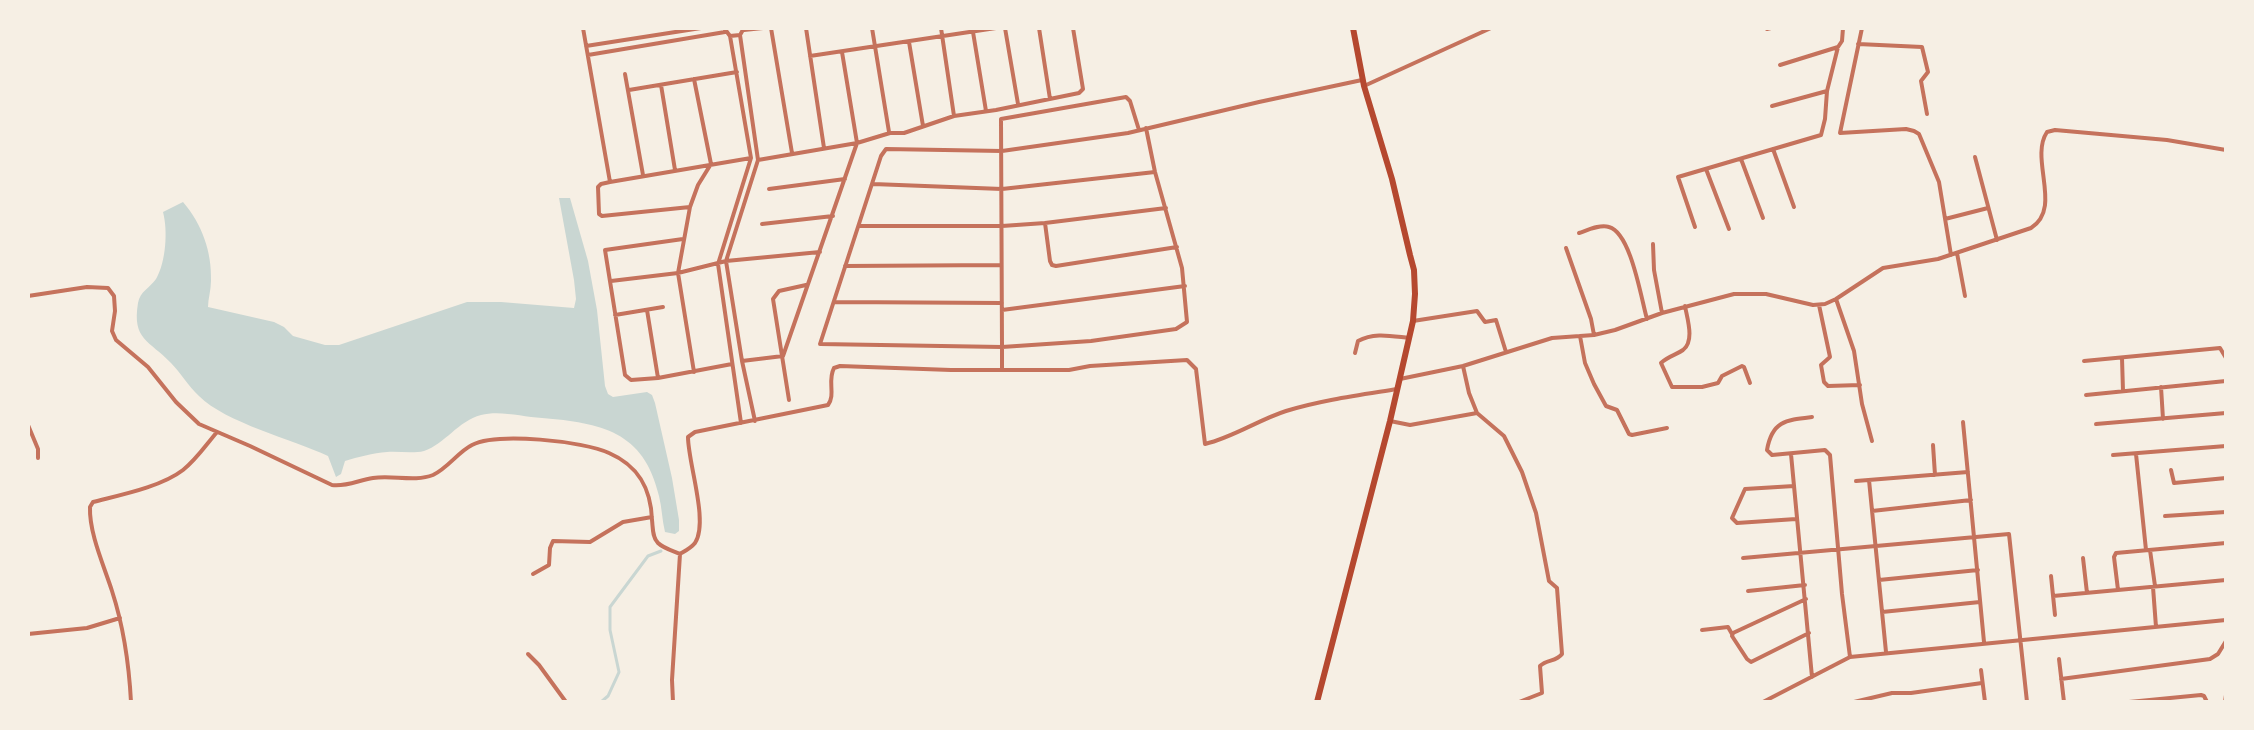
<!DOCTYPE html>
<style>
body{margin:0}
#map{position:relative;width:2254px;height:730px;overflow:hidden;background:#f6efe4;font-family:Karla,sans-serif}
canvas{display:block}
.frame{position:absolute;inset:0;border:30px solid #f6efe4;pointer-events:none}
</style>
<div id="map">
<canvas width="2254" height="730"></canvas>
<div class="frame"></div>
</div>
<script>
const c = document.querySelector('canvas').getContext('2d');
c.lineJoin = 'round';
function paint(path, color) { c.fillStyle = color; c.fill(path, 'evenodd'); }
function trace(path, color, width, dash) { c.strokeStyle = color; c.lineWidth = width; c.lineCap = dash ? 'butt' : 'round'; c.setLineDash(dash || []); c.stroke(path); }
paint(new Path2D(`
 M559 198H570L588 261 597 310 605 386 608 394 613 397 647 392 652 395 655 403 672 478 679 520V531L675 534 665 532C662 520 662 508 659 496 644 431 601 423 542 418 523 417 500 410 481 415 458 421 445 444 424 451 412 454 399 451 387 452 373 453 358 457 345 461L341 474 336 477 328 456C292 439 226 423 199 396 188 386 181 373 171 363 149 340 132 340 138 303 140 291 150 288 156 279 166 262 168 231 163 212L183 202C202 224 212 252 211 281 211 290 208 299 208 307L274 322 284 327 293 336 325 345H339L467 302H501L574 308 576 299 574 280Z`), '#c9d6d2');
trace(new Path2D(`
 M601 702 608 696 619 672 610 630V607L648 556 661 551`), '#c9d6d2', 3);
trace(new Path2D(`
 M583 28 610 182
 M724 28 730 36 740 35
 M744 28 740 35 758 160 726 261 742 361 755 421
 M771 28 792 153
 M806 28 824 148
 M872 28 889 132
 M941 28 954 116
 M1005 28 1018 104
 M1039 28 1050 99
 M1862 28 1840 133 1906 129 1914 131 1919 134 1939 182 1951 255
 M1767 29 1771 28
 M744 30 763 28
 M973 32 986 111
 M730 36 751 158 718 264 741 423
 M909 42 923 126
 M1858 44 1922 47 1928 72 1921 81 1927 114
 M586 46 701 28
 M588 55 725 32
 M810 56 996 28
 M1780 65 1838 47
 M625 74 643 175
 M694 79 711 164 698 185 690 207 678 273 694 372
 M661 85 675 170
 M1364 86 1491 28
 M629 90 737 72
 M1772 106 1827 91
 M1139 130 1130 101 1126 97 1001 119 1002 347 1091 341 1176 329 1187 322 1182 268 1155 172 1146 128
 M1773 149 1794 207
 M1975 157 1997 240
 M1741 159 1763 218
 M758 160 857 143 890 133H904L954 116 996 110 1079 93 1083 89 1073 28
 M1706 169 1729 229
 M873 184 1002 189 1155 172
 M769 189 845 179
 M690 207 602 216 599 214 598 187 601 184 610 182 751 158
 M1945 219 1988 208
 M1045 223 1050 261 1052 265 1056 266 1177 247
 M762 224 833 216
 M860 226H1002L1045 223 1166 208
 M1695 227 1678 177 1821 135 1825 119 1827 91 1838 47 1842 41 1843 28
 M1579 233C1588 230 1600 224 1609 227 1631 233 1641 298 1647 319
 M683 239 605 250 625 375 631 380 658 378 732 364
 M1653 244 1654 270 1662 313
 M1566 248 1591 319 1594 335
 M1957 253 1965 296
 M845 266 1001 265
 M611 281 678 273 726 261 820 252
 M28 296 87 287 108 288 114 296 115 311 112 331 116 340 148 367 176 402 199 424 250 446 332 485C346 487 359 480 373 478 392 475 415 482 433 475 448 468 458 452 472 445 497 432 583 441 609 453 639 466 651 489 652 520 653 527 652 537 658 543 663 548 673 551 680 554 685 551 691 548 695 543 709 522 688 463 688 437L695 432 828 405C836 394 827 381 834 368L840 366 951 370H1069L1090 366 1187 360 1196 369 1205 444C1234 437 1258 420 1286 411 1322 400 1360 395 1397 389
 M1836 299 1854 351 1862 404 1872 441
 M835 302 1002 303
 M1819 305 1830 357 1821 365 1824 382 1828 386 1860 385
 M1685 306C1687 318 1695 341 1683 350 1676 355 1668 356 1661 363L1672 387H1702L1718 383 1722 376 1742 366 1744 367 1750 383
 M647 310 658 378
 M1002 310 1185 286
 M615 315 663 307
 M1413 321 1477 311 1485 322 1496 320 1506 352
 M1580 336 1585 363 1594 384 1606 406 1617 410 1629 434 1632 435 1667 428
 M1355 353 1358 341C1374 332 1391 336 1409 338
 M2122 358 2123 391
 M742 361 783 356 857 143 842 52
 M2084 361 2220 348 2226 358
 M1463 366 1469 393 1477 413 1504 436 1522 472 1536 513 1549 581 1557 588 1562 654C1556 662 1547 659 1540 666L1542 693 1519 702
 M1002 369V347L820 344 881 156 886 149 1002 151 1128 133 1259 102 1362 80
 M1400 379 1463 366 1552 338 1594 335 1615 330 1662 313 1734 294H1766L1813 305 1825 304 1836 299 1883 268 1938 259 2031 228C2063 208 2029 159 2047 132L2055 130 2167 140 2226 150
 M2161 387 2163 419
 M2086 395 2226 381
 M789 400 773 299 779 291 806 285
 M1812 417C1786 420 1772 421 1767 450L1772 455 1825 450 1830 455 1842 594 1850 657
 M1390 421 1410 425 1477 413
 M1963 422 1984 642
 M2096 424 2226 413
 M28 425 38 449V458
 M1933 445 1935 475
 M1791 454 1812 677
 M2136 454 2146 550
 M2113 455 2226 446
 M2171 470 2174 483 2226 478
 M1869 480 1886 652
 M1856 481 1968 472
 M1794 486 1745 489 1732 518 1737 523 1796 519
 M1872 511 1971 500
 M2165 516 2226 512
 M2150 550 2155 586
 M1743 558 2009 534 2027 702
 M2083 558 2087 593
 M533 574 549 565 550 548 553 541 590 542 623 522 652 517
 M2051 576 2055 615
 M1879 580 1978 570
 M2153 587 2156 627
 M2118 590 2114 557 2116 553 2226 543
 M1748 591 1805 585
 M2053 596 2226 580
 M1806 599 1733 633 1732 636 1747 659 1751 662 1809 633
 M1882 612 1980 602
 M1702 630 1728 627 1732 634
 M28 634 87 628 120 618
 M528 654 539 665 566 702
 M2059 659 2064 702
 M1981 670 1985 702
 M2061 679 2210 659 2218 654 2226 641
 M131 702C129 664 124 628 112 591 104 566 89 533 90 507L93 502C120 495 161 487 183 470 196 460 206 445 217 432
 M673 702 672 680 680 554
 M1763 702 1850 657 2226 620
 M1854 702 1892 693H1911L1982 683
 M2129 702 2201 695 2204 696 2207 702
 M2225 702 2226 695`), '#c5725c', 4);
trace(new Path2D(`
 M1317 702 1390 421 1413 321 1415 294 1414 270 1410 255 1392 179 1364 86 1353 28`), '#b5482f', 6);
</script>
